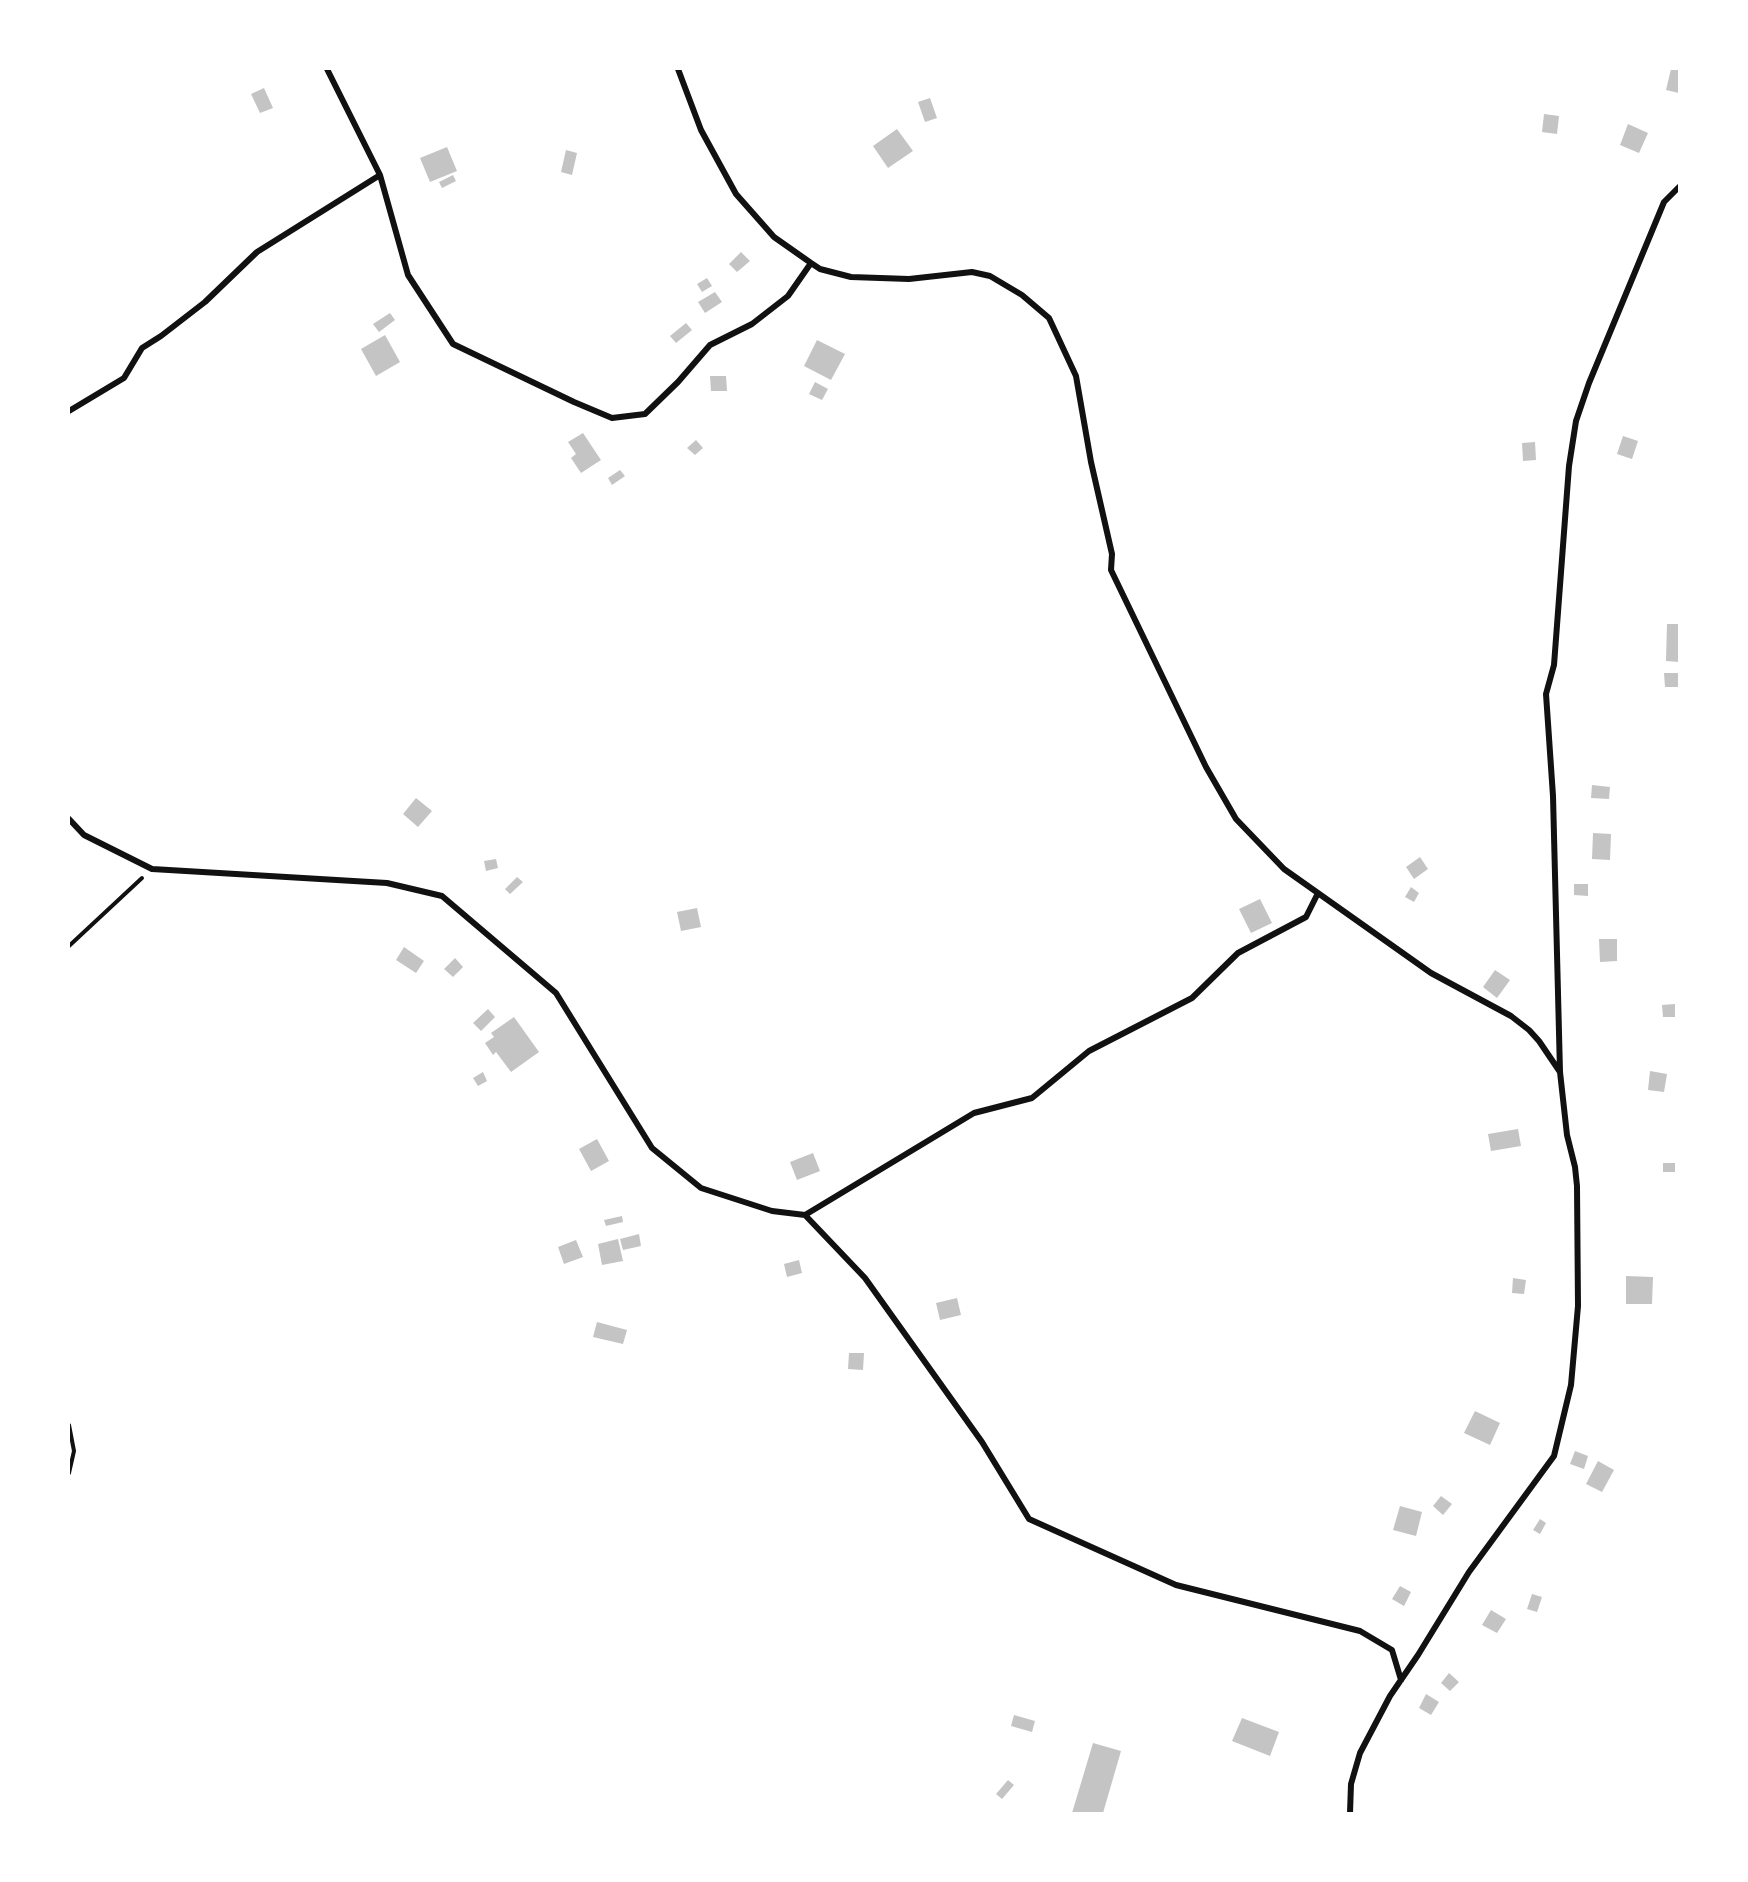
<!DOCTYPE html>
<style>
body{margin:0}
#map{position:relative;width:1748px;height:1882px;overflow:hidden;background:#fff;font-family:Karla,sans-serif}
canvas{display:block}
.frame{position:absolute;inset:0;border:70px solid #fff;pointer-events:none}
</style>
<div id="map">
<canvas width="1748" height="1882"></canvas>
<div class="frame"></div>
</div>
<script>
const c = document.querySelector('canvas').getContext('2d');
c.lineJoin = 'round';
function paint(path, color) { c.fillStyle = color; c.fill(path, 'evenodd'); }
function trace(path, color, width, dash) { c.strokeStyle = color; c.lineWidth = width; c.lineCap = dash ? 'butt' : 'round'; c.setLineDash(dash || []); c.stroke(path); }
paint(new Path2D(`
 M1671 69 1679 70V93L1666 90Z
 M264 88 273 108 260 113 251 94Z
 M930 98 937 118 925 122 918 102Z
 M1544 114 1559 116 1557 134 1542 132Z
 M1628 124 1648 133 1639 153 1620 145Z
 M897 129 913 151 888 168 873 146Z
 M447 147 457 171 430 182 420 158Z
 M566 150 577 153 572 175 561 172Z
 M453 175 456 181 442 188 439 182Z
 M741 252 750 261 737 272 729 264Z
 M707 278 712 286 702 292 697 284Z
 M715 292 722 302 705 313 698 302Z
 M390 313 395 320 379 332 373 324Z
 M686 323 692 330 676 343 670 336Z
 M385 335 400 362 376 376 361 349Z
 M817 340 845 354 831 380 804 366Z
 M710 376H726L727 391H711Z
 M815 382 828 389 822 400 809 394Z
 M583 433 601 460 581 473 571 458 576 454 568 442Z
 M1623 436 1638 441 1632 459 1617 454Z
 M696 440 703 448 695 455 687 448Z
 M1535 442 1536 460 1523 461 1522 443Z
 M620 470 625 476 612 485 608 478Z
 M1667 624H1679V662L1666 661Z
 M1664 673H1678L1679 687H1665Z
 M1592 785 1610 787 1609 799 1591 798Z
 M416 798 432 811 418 827 403 814Z
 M1593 833 1611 834 1610 860 1592 859Z
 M1420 857 1428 869 1414 879 1406 867Z
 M496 859 498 868 486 871 484 861Z
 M517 877 523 882 510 894 505 889Z
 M1574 884H1588V896L1574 895Z
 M1411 887 1419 893 1414 902 1405 897Z
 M1260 899 1272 923 1251 933 1239 909Z
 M697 908 701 927 681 931 677 912Z
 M1599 939H1617V961L1600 962Z
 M404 947 424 961 416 973 396 960Z
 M455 958 463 967 453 977 444 969Z
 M1495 970 1510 980 1497 998 1483 987Z
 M1675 1004V1017H1663L1662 1005Z
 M488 1009 495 1017 481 1031 473 1023Z
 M514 1017 539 1052 511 1072 496 1052 493 1055 485 1043 494 1037 491 1033Z
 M1650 1071 1667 1074 1664 1092 1648 1090Z
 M483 1072 487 1081 478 1086 473 1078Z
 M1518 1129 1521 1146 1491 1151 1488 1134Z
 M597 1139 609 1161 591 1171 579 1149Z
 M813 1153 820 1171 797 1180 790 1162Z
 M1663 1163H1675V1172H1663Z
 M622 1216 623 1222 606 1226 604 1220Z
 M639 1234 641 1246 623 1250 620 1239Z
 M618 1239 623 1261 602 1265 598 1244Z
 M576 1240 583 1257 564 1264 558 1247Z
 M799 1260 802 1273 787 1277 784 1264Z
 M1626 1276 1653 1277 1652 1304H1626Z
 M1513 1278 1526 1280 1524 1294 1512 1293Z
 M957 1298 961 1315 940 1320 936 1303Z
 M597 1322 627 1330 623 1344 593 1337Z
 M849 1353H864L863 1370 848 1369Z
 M1475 1411 1500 1423 1490 1445 1464 1433Z
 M1575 1451 1588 1456 1584 1469 1570 1464Z
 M1598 1461 1614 1470 1602 1492 1586 1484Z
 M1441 1496 1452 1504 1443 1515 1433 1506Z
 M1400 1506 1422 1512 1416 1536 1393 1530Z
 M1540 1519 1546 1523 1540 1534 1533 1530Z
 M1400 1586 1411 1592 1404 1606 1392 1599Z
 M1532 1594 1542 1597 1537 1612 1527 1609Z
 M1491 1610 1506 1619 1497 1633 1482 1625Z
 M1449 1673 1459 1682 1450 1691 1441 1683Z
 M1426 1694 1439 1702 1431 1715 1419 1708Z
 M1014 1715 1035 1721 1032 1732 1011 1726Z
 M1242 1718 1279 1732 1270 1756 1232 1741Z
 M1093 1743 1121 1751 1103 1813H1072Z
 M1008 1780 1014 1785 1002 1799 996 1794Z`), '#c4c4c4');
trace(new Path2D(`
 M69 946 142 878
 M69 1425 74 1451 69 1473`), '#111', 4);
trace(new Path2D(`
 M327 69 380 175 408 275 453 344 574 402 612 418 645 414 678 382 710 345 752 324 788 296 811 263
 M678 69 701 130 736 194 774 237 811 263 820 269 851 277 909 279 972 272 990 276 1022 295 1049 318 1076 376 1091 462 1112 554 1111 570 1206 767 1236 819 1284 869 1431 973 1511 1016 1529 1030 1539 1041 1560 1072
 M69 411 124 378 142 348 161 336 205 302 257 252 380 175
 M69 819 84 835 152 869 387 883 442 896 556 993 652 1148 701 1188 772 1211 805 1215 865 1278 982 1442 1029 1519 1176 1585 1360 1631 1392 1650 1401 1680
 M805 1215 974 1113 1032 1098 1089 1051 1192 998 1238 953 1306 917 1318 893
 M1350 1813 1351 1784 1360 1753 1390 1696 1418 1655 1469 1572 1554 1456 1571 1385 1578 1306 1577 1186 1575 1167 1567 1135 1560 1072 1553 796 1546 694 1554 665 1569 466 1576 421 1589 383 1664 202 1679 187`), '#111', 6);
</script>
